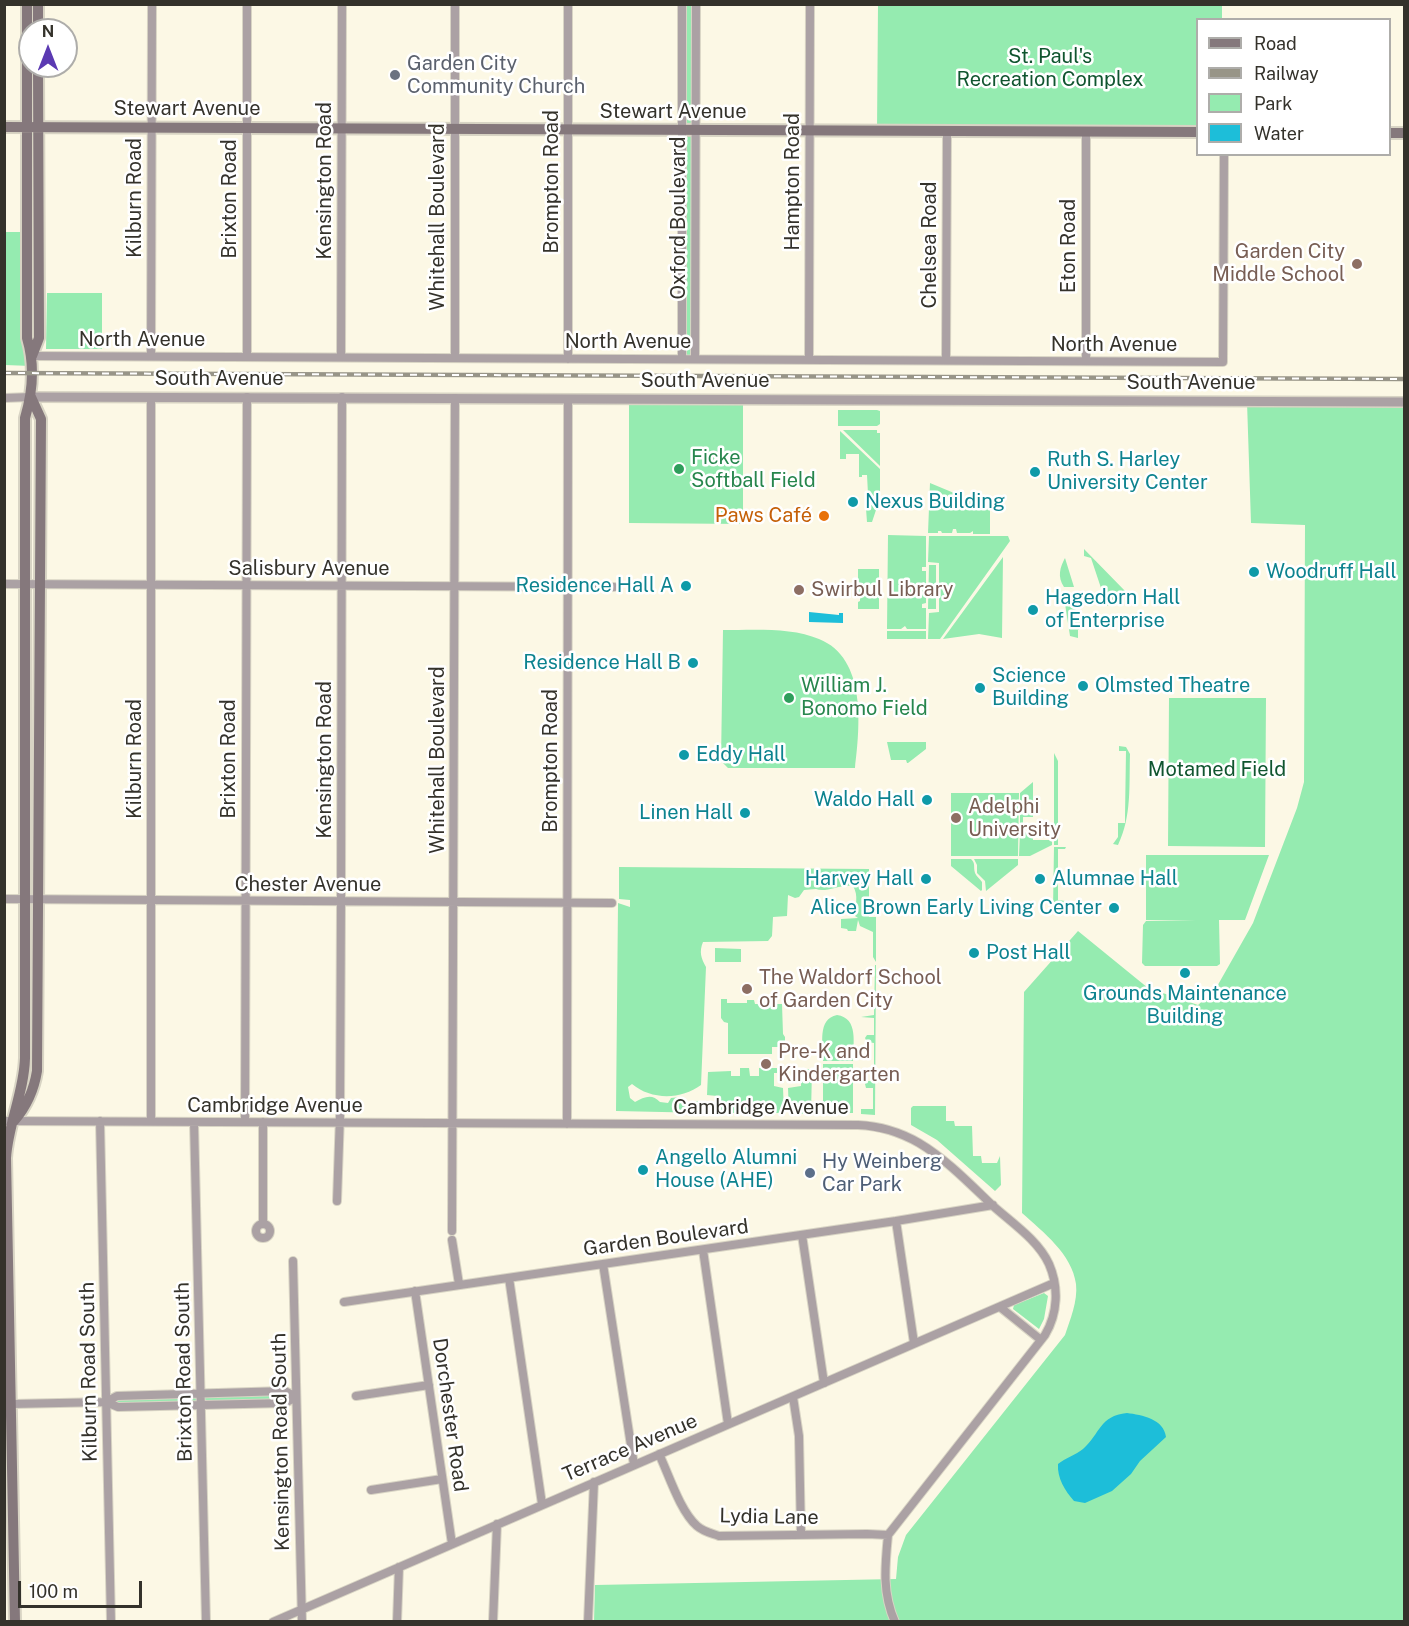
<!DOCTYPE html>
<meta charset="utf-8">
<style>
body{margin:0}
#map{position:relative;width:1409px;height:1626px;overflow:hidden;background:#fcf8e5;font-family:"Public Sans",sans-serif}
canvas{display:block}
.frame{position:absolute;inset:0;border:6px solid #34322b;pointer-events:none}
.legend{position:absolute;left:1196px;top:18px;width:195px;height:138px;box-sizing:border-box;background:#fff;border:2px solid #aeadaa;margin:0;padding:8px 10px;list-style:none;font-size:18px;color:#34322b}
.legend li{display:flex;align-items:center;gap:12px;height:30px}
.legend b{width:30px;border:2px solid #aeadaa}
.north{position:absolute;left:18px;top:18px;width:60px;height:60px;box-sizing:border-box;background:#fff;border:2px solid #aeadaa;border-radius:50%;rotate:0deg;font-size:16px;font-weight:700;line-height:24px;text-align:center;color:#34322b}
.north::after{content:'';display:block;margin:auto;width:21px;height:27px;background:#5b3ab2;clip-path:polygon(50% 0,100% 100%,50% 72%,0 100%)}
.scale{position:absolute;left:18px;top:1581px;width:124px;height:27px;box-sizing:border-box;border:3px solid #34322b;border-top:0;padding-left:8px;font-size:18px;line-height:21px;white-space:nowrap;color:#34322b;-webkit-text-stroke:4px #fff;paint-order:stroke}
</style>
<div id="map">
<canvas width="1409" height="1626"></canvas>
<div class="frame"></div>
<ul class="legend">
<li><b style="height:8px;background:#85787c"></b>Road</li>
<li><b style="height:8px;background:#989588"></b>Railway</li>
<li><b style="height:16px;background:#95ebb0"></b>Park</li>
<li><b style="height:16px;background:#1dbed9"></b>Water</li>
</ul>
<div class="north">N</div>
<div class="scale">100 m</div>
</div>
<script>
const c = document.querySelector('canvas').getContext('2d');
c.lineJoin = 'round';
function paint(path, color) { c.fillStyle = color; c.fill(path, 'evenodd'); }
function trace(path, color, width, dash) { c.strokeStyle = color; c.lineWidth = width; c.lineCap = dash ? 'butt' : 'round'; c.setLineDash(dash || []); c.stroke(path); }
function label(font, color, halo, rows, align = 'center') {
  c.font = font + ' "Public Sans",sans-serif'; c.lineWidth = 5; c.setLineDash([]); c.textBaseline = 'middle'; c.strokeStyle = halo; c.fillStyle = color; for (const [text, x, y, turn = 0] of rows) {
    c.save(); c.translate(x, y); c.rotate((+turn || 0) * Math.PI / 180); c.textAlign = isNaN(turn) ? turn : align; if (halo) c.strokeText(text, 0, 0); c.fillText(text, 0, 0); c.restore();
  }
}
paint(new Path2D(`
 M695 4 694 358H683V5Z
 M28 5H39V30H30V66H39V337L31 366 5 365 4 232H24Z
 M878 5H1222V19L1198 20 1197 132 877 131Z
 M47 293H102V349H46Z
 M1247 402 1404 404V1621L594 1622 595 1585 896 1579 898 1557 906 1535 1065 1335C1070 1320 1078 1301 1076 1284 1072 1254 1043 1232 1022 1213L1024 992 1078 931 1148 988 1198 1005 1215 990 1253 923 1297 808 1304 782 1305 525 1251 523Z
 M629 404H743V524L629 523Z
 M838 410H877L880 411V424L877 426H838Z
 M843 430H877V433H880V466Z
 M840 431 880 469V498L872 522H867L865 495 868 494 867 475H862V477H859V454H846V459H840Z
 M930 483 990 508V534H973V531L970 533H957L956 529H953L952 533H942L941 531H938V533H928Z
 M888 535 926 536V567H922V571H926V585H921V590H926V603L922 604V608H926V629H907L905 626 901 629H887Z
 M929 536H1008L1010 541 940 639H928L929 613 939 612V563L928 562Z
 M1084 549 1127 593 1107 606 1091 558 1084 556Z
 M1003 557 1002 638 979 634 943 639Z
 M1065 558 1074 587H1064C1057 577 1060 567 1065 558Z
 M929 565H936V609H928Z
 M858 569H879V609H858V602L860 601V598L858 597V586H860V583L858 582Z
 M1063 591 1086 625 1078 630V638L1070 636Z
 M723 630C752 630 792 627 819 639 867 658 860 727 855 768H728L721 761Z
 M887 631H926V639H887Z
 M1169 698H1266L1265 847 1168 846Z
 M926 742V749L908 763H907L906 760H891L887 742Z
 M1119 746 1126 747 1130 754C1129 785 1132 816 1118 845L1113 844 1118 837V823H1125V816L1126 751H1119Z
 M1054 753 1058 761V845H1054Z
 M1033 782V817H1023V829H1020V793Z
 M951 793H1019L1018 856H951Z
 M1020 832 1033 833V840H1052V845L1030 856H1019Z
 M1054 847H1066L1065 849H1058V900L1065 901V909H1053Z
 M1146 855H1269L1245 920H1219L1220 964 1217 966H1145L1142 963 1143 925 1146 921H1196L1146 920Z
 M951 859H971C976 864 973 866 975 873 976 876 980 879 982 882V890L981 891 951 866Z
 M974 859H1018V865L986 891 985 881 977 873V865Z
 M619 867 869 869V917H876V962L873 957V932L860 926 858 920 856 931H848L847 929 841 928V919L858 918 855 916C855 905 859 896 853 886 840 884 826 893 816 889L804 890 799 897 795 898 788 895 787 916 773 917 772 936 768 941 703 942C699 952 701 958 706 967L701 1085C681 1100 651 1100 632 1084L628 1087 630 1098 635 1102C644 1097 652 1093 660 1102L668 1103 671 1098 681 1097 686 1110H690L697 1101H704L708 1113 616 1111 618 903 630 907V900L619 899Z
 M715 948 741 949V962H715Z
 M875 965H876L875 1115 861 1114V1109H873V1088H866L865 1084 867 1081H874V1043L867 1042 865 1038 867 1035H874V1018L861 1017 874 1015Z
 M721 999H727V1003H747V1000H754L755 1004H782L783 1034 785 1037V1047H772V1054H728V1023L724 1022 721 1018Z
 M837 1015C859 1018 853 1044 853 1061H823C823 1044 817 1019 837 1015Z
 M823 1064H853V1113H823Z
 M740 1068H749L750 1076H759V1068H777V1073H774V1086L783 1088 784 1113H717V1096L707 1095 708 1072 731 1071V1076H740Z
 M797 1069H812L811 1114 789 1113 788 1088 801 1086V1072H797Z
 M913 1106H946V1121H954L955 1126H972L973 1156H981L982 1163H997L1000 1156 1001 1185 995 1191 937 1140 911 1125V1108Z
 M1044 1293 1048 1296 1044 1319 1039 1329 1013 1309 1014 1305Z
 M285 1391 296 1397 285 1403 118 1407 106 1402 117 1396Z`), '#95ebb0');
paint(new Path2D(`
 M809 612 839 615V613H843V623L809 622Z
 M1127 1413C1142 1415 1164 1419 1166 1437L1140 1461 1131 1474 1112 1491 1085 1503 1074 1501C1065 1491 1057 1478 1058 1464 1065 1458 1076 1455 1083 1449 1101 1433 1099 1416 1127 1413Z`), '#1dbed9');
const minor = new Path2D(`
 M32 356 1223 362 1224 154
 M151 356 152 4
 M247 357V4
 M341 357 342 4
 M455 358V4
 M568 359V4
 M682 359V4
 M695 359 696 4
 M809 360 810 4
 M946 360 947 131
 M1086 361V131
 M4 398 31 397
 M4 584 614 587
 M4 899 612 903
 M4 1121 858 1125C880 1126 900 1132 919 1143 946 1159 970 1184 992 1205 1012 1223 1038 1240 1049 1264 1059 1287 1058 1313 1045 1335L888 1535C885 1566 882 1593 895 1622
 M100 1121 111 1622
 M151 1121V397
 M194 1122 206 1622
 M245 1122 247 397
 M567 1124 568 399
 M337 1201 340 1115 341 901 342 397
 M896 1221 914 1343
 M263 1224V1122
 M256 1231a7 7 0 1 1 14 0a7 7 0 1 1-14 0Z
 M452 1231 455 398
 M802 1235 824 1383
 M452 1240 459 1284
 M703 1250 728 1424
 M293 1261 302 1622
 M603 1264 634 1465
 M509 1278 542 1504
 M415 1291 452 1544
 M344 1302 896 1221 993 1205
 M1000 1307 1041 1340
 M356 1396 429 1385
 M793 1397 799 1436 801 1535
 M106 1402 117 1396 285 1391 296 1397
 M12 1404 106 1402 118 1407 285 1403 296 1397
 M659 1454C669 1475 680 1511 697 1526 704 1532 711 1533 719 1536L867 1534 888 1535
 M371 1490 442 1479
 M273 1622 1054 1283
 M397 1622 399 1567
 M493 1622 497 1524
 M588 1622 594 1482`);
const tertiary = new Path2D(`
 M31 397 1404 402`);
const secondary = new Path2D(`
 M38 4V30
 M4 127 1198 132
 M1390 133H1404
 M32 356 39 338 38 66
 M14 1121C27 1106 34 1090 37 1071L41 419 31 397
 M15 1622 6 1158C8 1124 24 1093 25 1058V418C33 391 35 365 27 338V4`);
trace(minor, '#d8d4c4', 10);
trace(tertiary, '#d8d4c4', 12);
trace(secondary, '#d8d4c4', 14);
trace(minor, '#aba1a4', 8);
trace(tertiary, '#aba1a4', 9);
trace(secondary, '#85787c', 10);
const rail = new Path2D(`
 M4 373 1404 379`);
trace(rail, '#989588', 4.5);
trace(rail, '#fff', 2, [7]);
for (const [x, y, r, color] of [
 [395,75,6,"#6b7280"],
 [1357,264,6,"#8d6e63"],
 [679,469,6,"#2e9e5b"],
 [1035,472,6,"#0f9aa8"],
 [853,502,6,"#0f9aa8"],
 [824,516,6,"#e8710a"],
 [1254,572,6,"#0f9aa8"],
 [686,586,6,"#0f9aa8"],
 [799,590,6,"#8d6e63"],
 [1033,610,6,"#0f9aa8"],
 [693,663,6,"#0f9aa8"],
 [1083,686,6,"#0f9aa8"],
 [980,688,6,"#0f9aa8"],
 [789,698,6,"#2e9e5b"],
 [684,755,6,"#0f9aa8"],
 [927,800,6,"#0f9aa8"],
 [745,813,6,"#0f9aa8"],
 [956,818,6,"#8d6e63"],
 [926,879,6,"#0f9aa8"],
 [1040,879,6,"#0f9aa8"],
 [1114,908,6,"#0f9aa8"],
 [974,953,6,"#0f9aa8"],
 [1185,973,6,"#0f9aa8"],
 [747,989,6,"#8d6e63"],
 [766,1064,6,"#8d6e63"],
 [643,1170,6,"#0f9aa8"],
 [810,1173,6,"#5c6f8a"]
]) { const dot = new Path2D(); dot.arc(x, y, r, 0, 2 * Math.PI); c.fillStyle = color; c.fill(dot); trace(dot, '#fff', 2); }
label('20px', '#10552f', '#fff', [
 ["St. Paul's",1050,57],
 ["Recreation Complex",1050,80],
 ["Motamed Field",1217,770]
]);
label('20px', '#5b616d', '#fff', [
 ["Garden City",407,64],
 ["Community Church",407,87]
], 'left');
label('20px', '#34322b', '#fff', [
 ["Stewart Avenue",187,109],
 ["Stewart Avenue",673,112],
 ["Kensington Road",325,181,-90],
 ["Brompton Road",552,182,-90],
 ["Hampton Road",793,182,-90],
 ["Kilburn Road",135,198,-90],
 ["Brixton Road",230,199,-90],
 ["Whitehall Boulevard",438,217,-90],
 ["Oxford Boulevard",679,218,-90],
 ["Chelsea Road",930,245,-90],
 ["Eton Road",1069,246,-90],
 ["North Avenue",142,340],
 ["North Avenue",628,342],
 ["North Avenue",1114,345],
 ["South Avenue",219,379],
 ["South Avenue",705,381],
 ["South Avenue",1191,383],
 ["Salisbury Avenue",309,569],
 ["Kilburn Road",135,759,-90],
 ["Brixton Road",229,759,-90],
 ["Kensington Road",325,760,-90],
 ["Whitehall Boulevard",438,760,-90],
 ["Brompton Road",551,761,-90],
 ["Chester Avenue",308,885],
 ["Cambridge Avenue",275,1106],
 ["Cambridge Avenue",761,1108],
 ["Garden Boulevard",666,1238,-8],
 ["Kilburn Road South",89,1372,-91],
 ["Brixton Road South",184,1372,-91],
 ["Dorchester Road",450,1415,82],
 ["Kensington Road South",281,1442,-91],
 ["Terrace Avenue",630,1448,-23],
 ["Lydia Lane",769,1517,1]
]);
label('20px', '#785e54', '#fff', [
 ["Garden City",1345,252,"right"],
 ["Middle School",1345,275,"right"],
 ["Swirbul Library",811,590],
 ["Adelphi",968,807],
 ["University",968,830],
 ["The Waldorf School",759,978],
 ["of Garden City",759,1001],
 ["Pre-K and",778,1052],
 ["Kindergarten",778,1075]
], 'left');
label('20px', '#27864d', '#fff', [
 ["Ficke",691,458],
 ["Softball Field",691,481],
 ["William J.",801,686],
 ["Bonomo Field",801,709]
], 'left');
label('20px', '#0d838f', '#fff', [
 ["Ruth S. Harley",1047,460],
 ["University Center",1047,483],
 ["Nexus Building",865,502],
 ["Woodruff Hall",1266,572],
 ["Residence Hall A",674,586,"right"],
 ["Hagedorn Hall",1045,598],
 ["of Enterprise",1045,621],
 ["Residence Hall B",681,663,"right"],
 ["Science",992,676],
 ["Building",992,699],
 ["Olmsted Theatre",1095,686],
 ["Eddy Hall",696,755],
 ["Waldo Hall",915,800,"right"],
 ["Linen Hall",733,813,"right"],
 ["Harvey Hall",914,879,"right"],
 ["Alumnae Hall",1052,879],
 ["Alice Brown Early Living Center",1102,908,"right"],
 ["Post Hall",986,953],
 ["Grounds Maintenance",1185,994,"center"],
 ["Building",1185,1017,"center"],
 ["Angello Alumni",655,1158],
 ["House (AHE)",655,1181]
], 'left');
label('20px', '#c56008', '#fff', [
 ["Paws Café",812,516]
], 'right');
label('20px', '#4e5e75', '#fff', [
 ["Hy Weinberg",822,1162],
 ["Car Park",822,1185]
], 'left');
</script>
